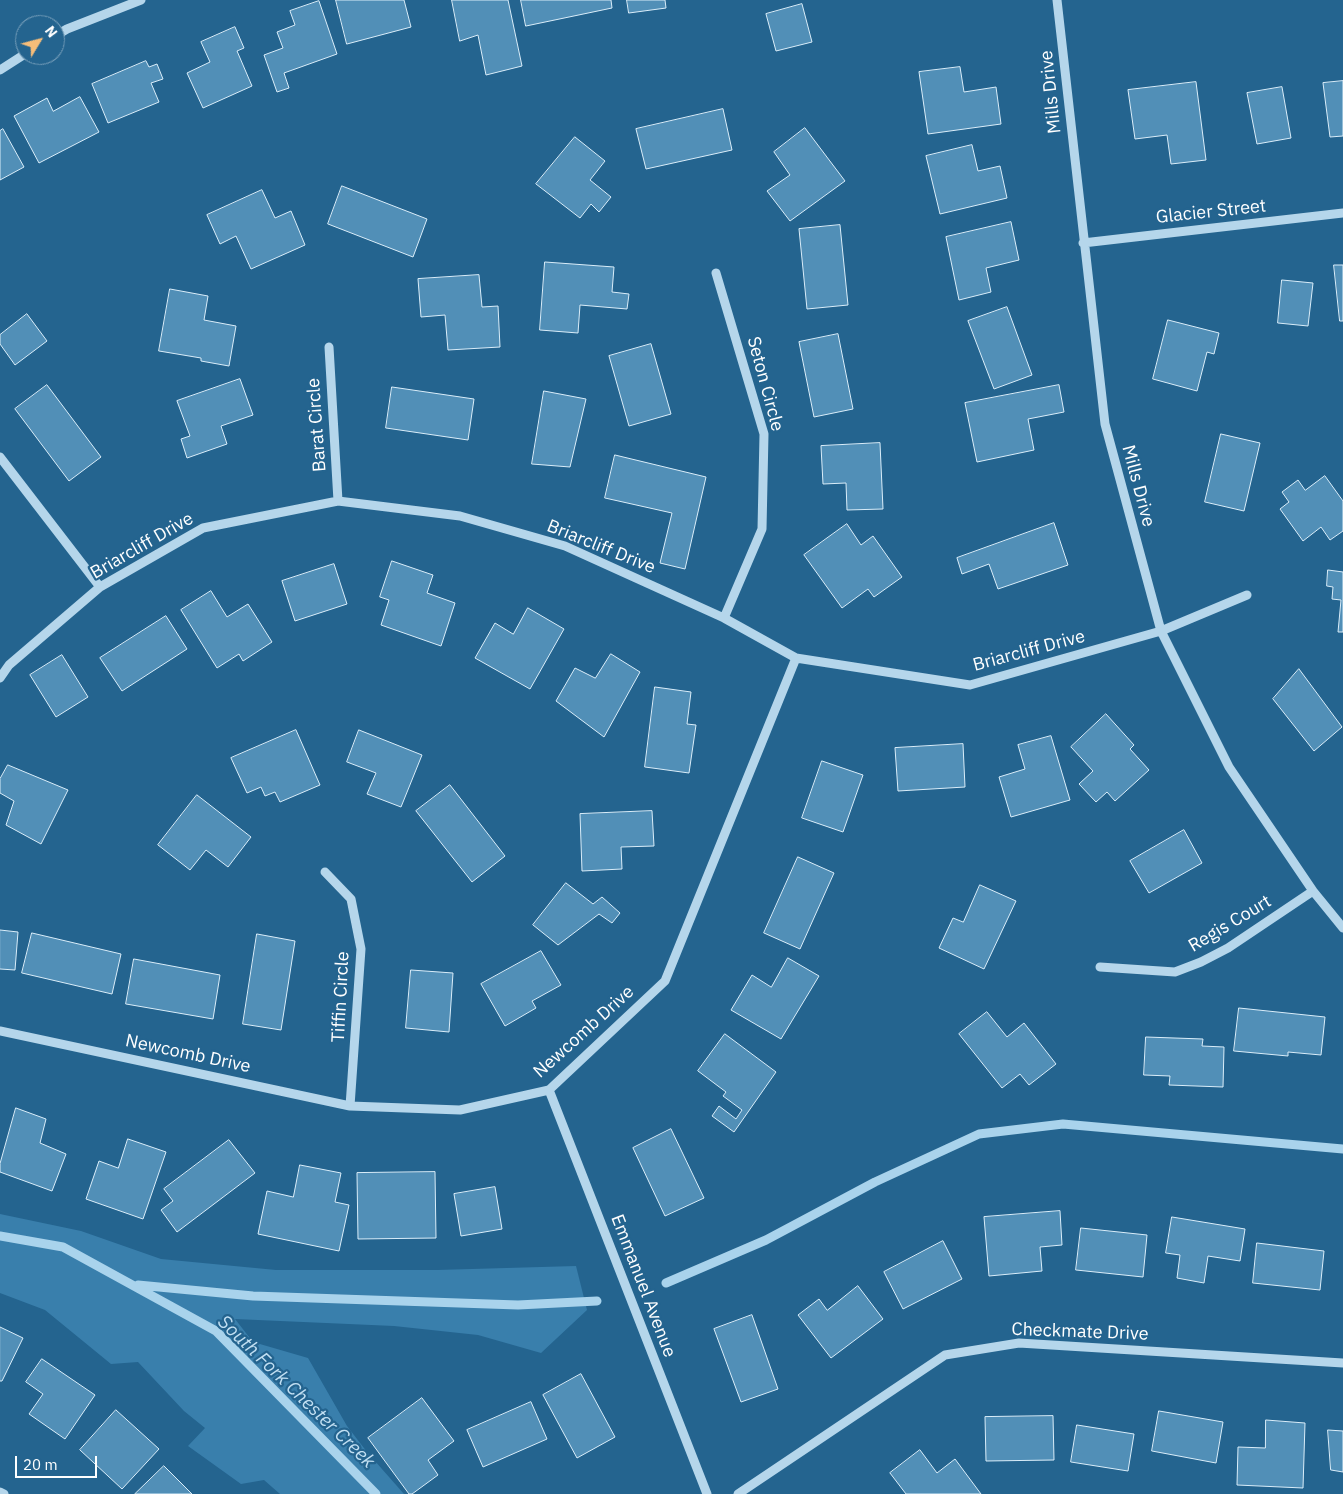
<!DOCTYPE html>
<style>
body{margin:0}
#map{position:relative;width:1343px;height:1494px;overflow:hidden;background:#24648f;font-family:"IBM Plex Sans",sans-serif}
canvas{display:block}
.north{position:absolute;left:15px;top:15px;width:50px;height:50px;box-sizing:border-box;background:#24648f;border:1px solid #7ca2bc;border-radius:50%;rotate:53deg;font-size:14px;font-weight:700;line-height:20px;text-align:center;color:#fff}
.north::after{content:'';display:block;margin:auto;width:18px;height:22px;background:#f6bd79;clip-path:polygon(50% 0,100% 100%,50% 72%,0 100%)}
.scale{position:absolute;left:15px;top:1456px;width:82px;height:22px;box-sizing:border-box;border:2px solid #fff;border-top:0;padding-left:6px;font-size:15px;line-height:18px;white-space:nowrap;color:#fff;-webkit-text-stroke:4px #24648f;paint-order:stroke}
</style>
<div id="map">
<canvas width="1343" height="1494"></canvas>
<div class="north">N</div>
<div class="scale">20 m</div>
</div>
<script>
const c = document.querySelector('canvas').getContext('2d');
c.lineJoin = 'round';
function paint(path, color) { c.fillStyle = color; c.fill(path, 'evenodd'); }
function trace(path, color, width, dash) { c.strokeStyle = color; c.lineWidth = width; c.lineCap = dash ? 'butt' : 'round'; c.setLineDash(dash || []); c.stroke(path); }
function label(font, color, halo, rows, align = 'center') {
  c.font = font + ' "IBM Plex Sans",sans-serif'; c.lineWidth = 4.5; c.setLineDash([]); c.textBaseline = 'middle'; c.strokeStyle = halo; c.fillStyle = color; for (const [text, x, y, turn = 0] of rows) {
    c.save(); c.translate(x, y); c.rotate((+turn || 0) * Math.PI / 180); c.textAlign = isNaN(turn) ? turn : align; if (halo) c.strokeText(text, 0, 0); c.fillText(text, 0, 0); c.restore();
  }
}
paint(new Path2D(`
 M0 1214 81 1231 161 1259 276 1270H437L576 1266 587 1310 541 1353 478 1335 394 1326 235 1319 253 1342 308 1358 347 1426 367 1452 404 1494H280L264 1480 241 1484 188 1446 205 1428 184 1411 138 1362 111 1364 45 1310 0 1293Z`), '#397fac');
trace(new Path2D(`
 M0 1236 63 1247 216 1331 376 1494
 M666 1283 766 1240 875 1182 979 1134 1063 1124 1343 1149
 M138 1285 253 1296 518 1305 597 1301`), '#a9d3ec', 9);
const building = new Path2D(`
 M336 0H404L411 27 347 44Z
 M452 0H508L522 66 486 75 478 35 460 41Z
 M521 0H611L612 8 526 26Z
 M627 0H665L666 8 629 13Z
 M319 1 337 54 284 73 289 88 277 92 264 55 283 48 277 32 295 25 290 11Z
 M802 4 812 42 776 51 766 14Z
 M235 27 244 48 237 51 252 86 203 108 187 73 210 62 201 42Z
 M146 61 149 67 157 64 163 79 151 83 159 102 108 123 92 84Z
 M960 67 964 92 996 87 1001 124 928 134 919 72Z
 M1343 81V136L1330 137 1323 83Z
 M1196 82 1206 160 1171 164 1167 135 1135 139 1128 90Z
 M1282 87 1291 138 1257 144 1247 93Z
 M80 97 99 132 39 163 14 116 47 98 53 111Z
 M723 109 732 150 646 169 636 129Z
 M805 128 845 181 790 221 767 191 790 175 774 152Z
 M3 129 24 167 0 180V131Z
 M575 137 605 161 590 180 611 197 599 212 591 204 580 218 536 184Z
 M972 145 978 171 1000 166 1007 198 940 214 926 156Z
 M342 186 427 219 413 257 328 224Z
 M262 190 275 218 291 211 305 245 251 269 236 236 220 244 207 215Z
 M1011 222 1019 260 986 268 991 292 959 300 946 237Z
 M840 225 848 305 807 309 799 229Z
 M545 262 614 267 612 292 629 294 627 309 580 305 578 333 540 330Z
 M1334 265H1343V321H1340Z
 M479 275 482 307 498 306 500 347 448 350 445 315 421 317 418 279Z
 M1282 280 1313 283 1308 326 1278 323Z
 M170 289 208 296 204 320 236 326 229 366 201 361V358L159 351Z
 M1007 307 1032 375 994 389 968 321Z
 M27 314 47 341 15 365 0 344V335Z
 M1168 320 1219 333 1214 354 1207 352 1197 391 1153 379Z
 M838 334 853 409 814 417 799 342Z
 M651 344 671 414 629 426 609 356Z
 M240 379 253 415 221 426 227 444 187 458 181 439 190 436 177 401Z
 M47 385 101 457 69 481 15 409Z
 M1059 385 1064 412 1028 419 1034 450 977 462 965 403Z
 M392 387 474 399 468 440 386 428Z
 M544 391 586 399 570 467 532 464Z
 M1221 434 1260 443 1244 511 1205 502Z
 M880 443 883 509 847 510 846 483 823 484 821 446Z
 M615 455 706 477 685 569 660 563 672 513 605 498Z
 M1325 476 1343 501V531L1330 540 1321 527 1303 541 1280 509 1289 502 1282 492 1298 480 1305 490Z
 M1054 523 1068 565 998 589 989 564 962 574 957 558Z
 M847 524 861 545 873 536 902 577 874 597 868 589 842 608 804 555Z
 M392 561 433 575 427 593 455 603 441 646 381 625 389 600 380 597Z
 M334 564 347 604 295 621 282 581Z
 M1328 570 1343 572V632H1338L1341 600 1332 599 1333 587 1327 586Z
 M211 591 227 617 248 604 272 642 243 661 239 654 217 668 181 610Z
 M528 608 564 629 530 689 475 658 495 623 513 634Z
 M166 616 187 649 122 691 100 658Z
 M611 654 640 672 604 737 556 701 575 668 595 678Z
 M62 655 88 697 56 717 30 675Z
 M1299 669 1342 727 1314 751 1273 699Z
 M655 687 691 692 687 724 696 725 689 773 645 767Z
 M1106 714 1134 745 1130 749 1149 770 1115 801 1107 792 1096 802 1079 784 1093 771 1071 747Z
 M296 730 320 785 280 802 275 792 265 796 261 787 247 793 231 758Z
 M359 730 422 755 401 807 367 794 376 773 347 762Z
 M1051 736 1070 800 1011 817 999 777 1025 769 1018 745Z
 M963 744 965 787 898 791 895 748Z
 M822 761 863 775 843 832 802 818Z
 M8 765 68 790 41 844 6 825 14 801 0 793V779Z
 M450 785 505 856 472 882 416 811Z
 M197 795 251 837 228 867 206 850 190 870 158 845Z
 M652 811 654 846 621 847 622 869 582 871 580 814Z
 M1184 830 1202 863 1149 893 1130 861Z
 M798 857 834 873 800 949 764 933Z
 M566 883 593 904 602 897 620 913 612 923 599 914 558 945 533 925Z
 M980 885 1016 901 984 969 939 948 953 918 963 922Z
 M0 930 18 932 15 970 0 969Z
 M32 933 121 954 112 994 22 973Z
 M257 934 295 941 281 1030 243 1024Z
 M541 951 561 985 532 1001 536 1008 505 1026 481 984Z
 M788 958 819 976 781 1039 731 1010 752 975 771 987Z
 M134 959 220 975 213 1019 126 1004Z
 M411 970 453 973 449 1032 406 1028Z
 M1239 1008 1325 1017 1321 1055 1288 1052V1056L1234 1051Z
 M987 1012 1007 1037 1024 1023 1056 1064 1029 1085 1020 1074 1002 1088 959 1034Z
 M725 1034 776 1072 734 1132 712 1116 719 1106 736 1119 742 1110 723 1096 726 1092 698 1071Z
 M1146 1037 1203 1039 1202 1046 1224 1047 1223 1087 1169 1085 1170 1076 1144 1075Z
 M16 1108 46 1119 40 1143 66 1154 52 1191 0 1172V1164Z
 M671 1129 704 1198 665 1216 633 1148Z
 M128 1139 166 1152 143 1219 86 1199 99 1161 118 1168Z
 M229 1140 255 1173 177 1232 161 1210 173 1201 164 1189Z
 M300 1165 341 1173 335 1202 349 1205 339 1251 258 1234 267 1191 293 1197Z
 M435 1172 436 1238 358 1239 357 1173Z
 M495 1187 502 1229 461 1236 454 1194Z
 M1060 1211 1062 1245 1040 1247 1042 1271 989 1276 984 1217Z
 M1172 1217 1245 1229 1240 1261 1208 1256 1204 1283 1177 1278 1180 1255 1166 1253Z
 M1081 1228 1147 1235 1143 1277 1076 1270Z
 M943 1241 962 1279 903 1309 884 1272Z
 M1257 1243 1324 1251 1320 1290 1253 1283Z
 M858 1286 883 1319 831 1358 798 1315 819 1299 827 1310Z
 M752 1315 778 1389 741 1402 714 1329Z
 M0 1327 23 1338 2 1381H0Z
 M42 1359 95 1395 65 1439 29 1414 43 1394 26 1382Z
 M581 1374 615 1437 577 1458 543 1395Z
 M422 1398 454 1441 428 1460 438 1475 412 1494H409L368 1438Z
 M531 1402 547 1439 483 1467 467 1430Z
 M116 1410 159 1449 122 1489 80 1450Z
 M1159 1411 1223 1422 1216 1463 1152 1451Z
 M1053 1416 1054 1460 986 1461 985 1417Z
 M1266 1420 1305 1423 1303 1488 1237 1485 1238 1447 1265 1448Z
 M1077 1425 1134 1434 1128 1471 1071 1462Z
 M1328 1430 1343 1431V1472L1331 1470Z
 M920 1450 937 1473 955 1459 981 1494H906L890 1473Z
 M164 1466 192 1494H135Z`);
paint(building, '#518fb7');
trace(building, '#daedf9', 1);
trace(new Path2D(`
 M1057 0 1105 424 1161 631 1229 767 1313 891 1343 928
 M55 36 67 29 141 0
 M0 70 25 54
 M1083 243 1343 213
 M716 273 764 434 762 529 724 618
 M329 347 338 501
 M0 457 100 587
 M0 678 9 665 100 587 203 528 338 501 460 516 565 546 724 618 796 658 970 685 1161 631 1247 595
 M325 872 351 899 361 949 350 1106
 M1100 967 1175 972 1201 962 1228 948 1313 891
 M0 1031 350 1106 460 1110 549 1090 665 981 796 658
 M549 1090 707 1494
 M0 1492 4 1494
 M738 1494 945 1355 1019 1343 1343 1363`), '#b5d6eb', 9);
label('18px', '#fff', '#24648f', [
 ["Mills Drive",1051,92,-96],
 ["Glacier Street",1211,212,-6],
 ["Seton Circle",765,384,75],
 ["Barat Circle",317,425,-94],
 ["Mills Drive",1138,486,75],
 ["Briarcliff Drive",142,546,-30],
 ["Briarcliff Drive",601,547,22],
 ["Briarcliff Drive",1029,651,-15],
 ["Regis Court",1230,924,-31],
 ["Tiffin Circle",341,997,-87],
 ["Newcomb Drive",584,1032,-42],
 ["Newcomb Drive",188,1054,12],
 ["Emmanuel Avenue",643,1286,69],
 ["Checkmate Drive",1080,1332,2]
]);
label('italic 19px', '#c1dff2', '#24648f', [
 ["South Fork Chester Creek",296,1392,44]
]);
</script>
